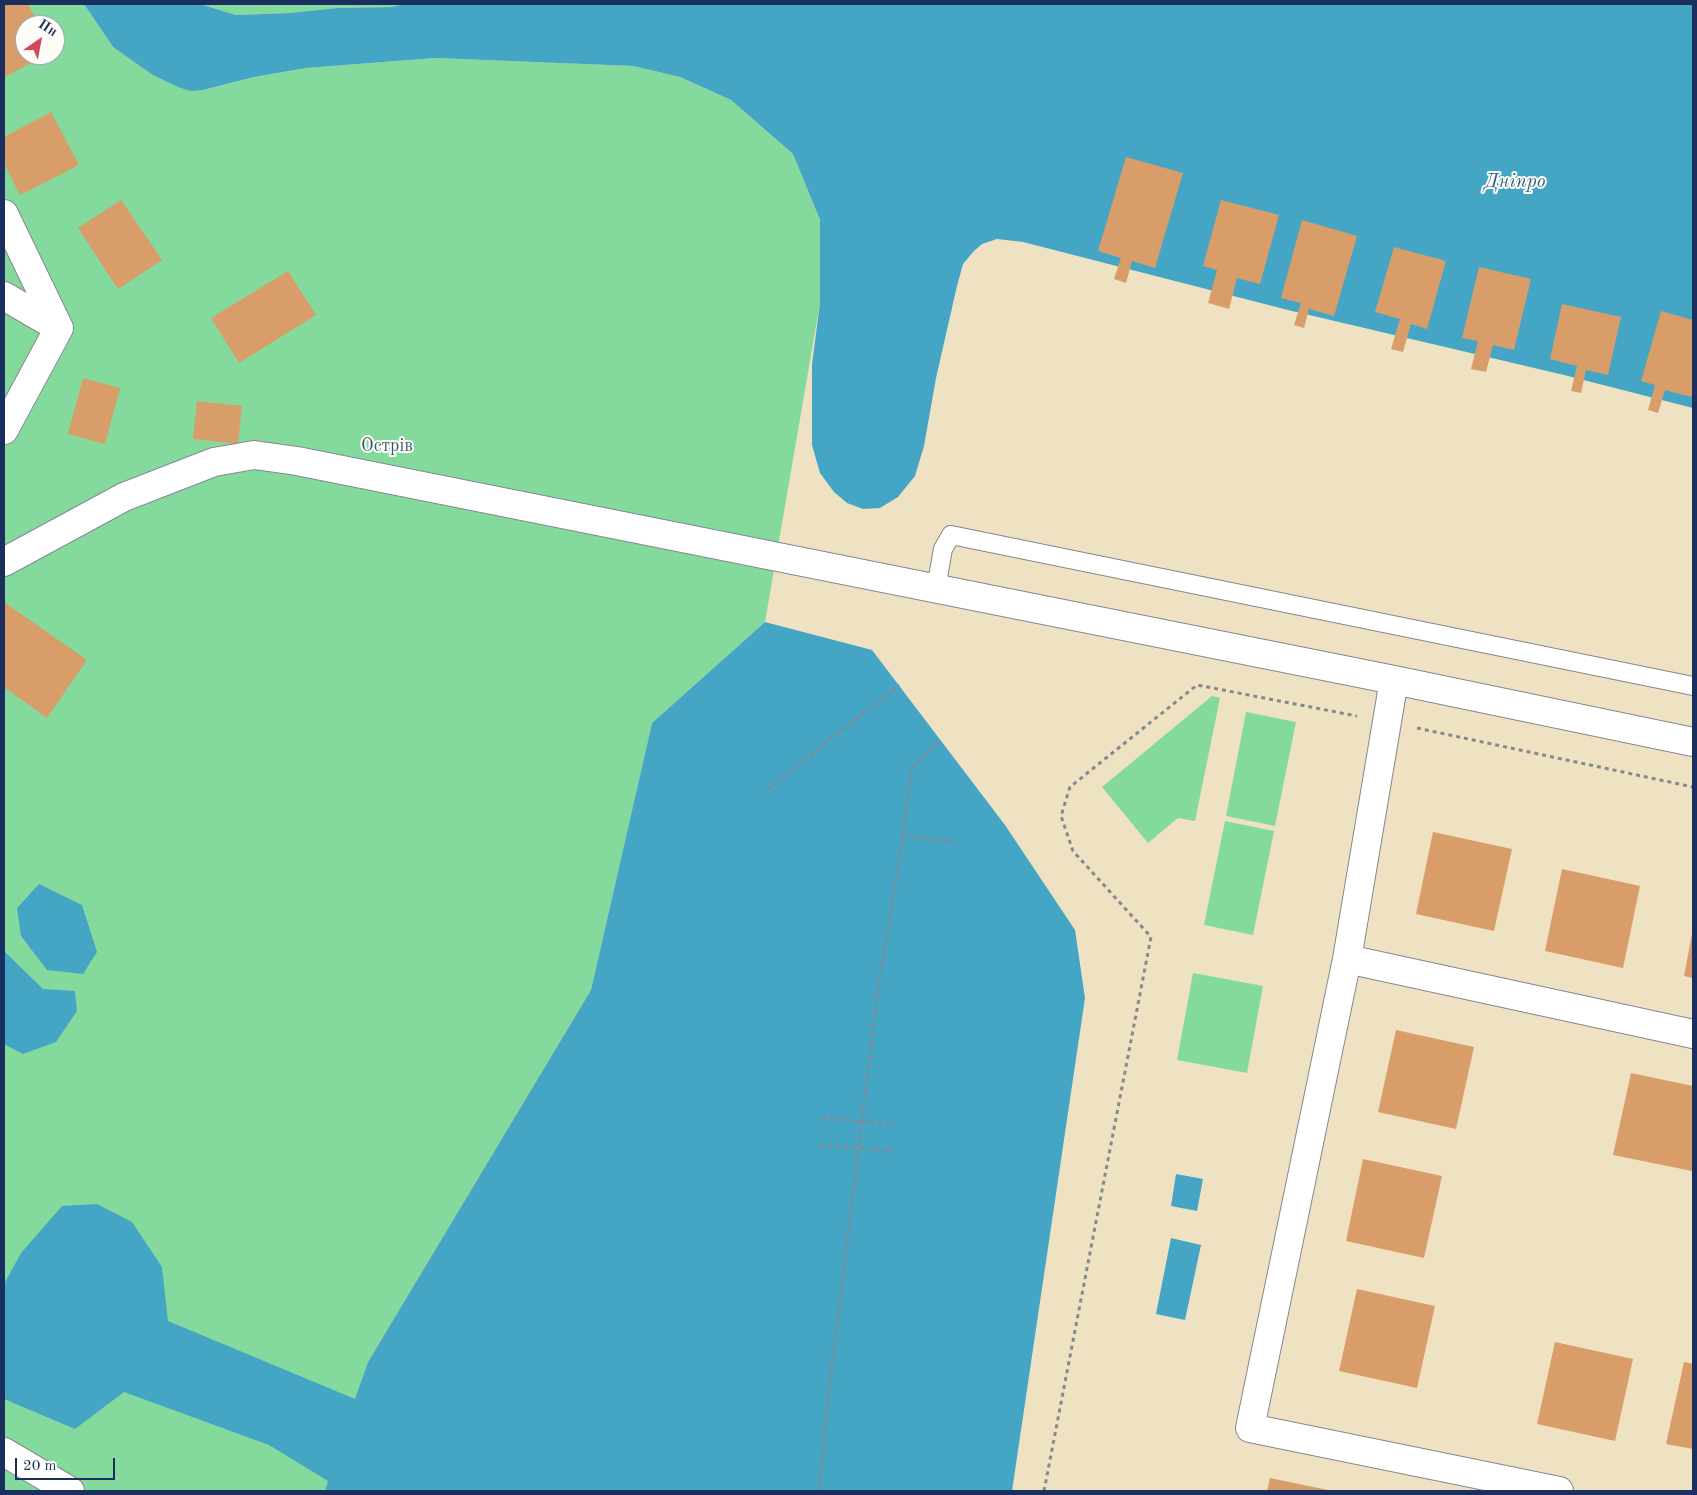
<!DOCTYPE html>
<meta charset="utf-8">
<style>
body{margin:0}
#map{position:relative;width:1697px;height:1495px;overflow:hidden;background:#efe2c3;font-family:"Old Standard TT",serif}
canvas{display:block}
.frame{position:absolute;inset:0;border:5px solid #1b2f5e;pointer-events:none}
.north{position:absolute;left:15px;top:15px;width:50px;height:50px;box-sizing:border-box;background:#fdfcf7;border:1px solid #a3aaba;border-radius:50%;rotate:33deg;font-size:14px;font-weight:700;line-height:20px;text-align:center;color:#1b2f5e}
.north::after{content:'';display:block;margin:auto;width:18px;height:22px;background:#d1495b;clip-path:polygon(50% 0,100% 100%,50% 72%,0 100%)}
.scale{position:absolute;left:15px;top:1458px;width:100px;height:22px;box-sizing:border-box;border:2px solid #1b2f5e;border-top:0;padding-left:6px;font-size:15px;line-height:18px;white-space:nowrap;color:#1b2f5e;-webkit-text-stroke:4px #fdfcf7;paint-order:stroke}
</style>
<div id="map">
<canvas width="1697" height="1495"></canvas>
<div class="frame"></div>
<div class="north">Пн</div>
<div class="scale">20 m</div>
</div>
<script>
const c = document.querySelector('canvas').getContext('2d');
c.lineJoin = 'round';
function paint(path, color) { c.fillStyle = color; c.fill(path, 'evenodd'); }
function trace(path, color, width, dash) { c.strokeStyle = color; c.lineWidth = width; c.lineCap = dash ? 'butt' : 'round'; c.setLineDash(dash || []); c.stroke(path); }
function label(font, color, halo, rows, align = 'center') {
  c.font = font + ' "Old Standard TT",serif'; c.lineWidth = 4; c.setLineDash([]); c.textBaseline = 'middle'; c.strokeStyle = halo; c.fillStyle = color; for (const [text, x, y, turn = 0] of rows) {
    c.save(); c.translate(x, y); c.rotate((+turn || 0) * Math.PI / 180); c.textAlign = isNaN(turn) ? turn : align; if (halo) c.strokeText(text, 0, 0); c.fillText(text, 0, 0); c.restore();
  }
}
paint(new Path2D(`
 M4 4H84L113 47 203 90 254 77 306 68 435 58 633 66 680 77 731 100 793 154 820 220V303L765 622 652 723 591 990 368 1362 325 1491H4ZM25 25H55V55H25Z
 M200 4H405L391 7 337 8 290 13 236 15Z
 M1212 696 1220 698 1195 821 1178 818 1148 843 1102 787Z
 M1246 712 1296 722 1275 826 1226 816Z
 M1225 821 1274 831 1253 935 1204 925Z
 M1193 973 1263 986 1247 1073 1177 1060Z`), '#84da9d');
paint(new Path2D(`
 M84 4H200L236 15 290 13 337 8 391 7 405 4H1693V408L1564 375 1288 310 1023 242 997 239 982 244 974 251 963 264 957 286 936 378 924 446 915 476 898 497 880 508 863 509 847 503 834 492 820 473 812 445V364L820 303V220L793 154 731 100 680 77 633 66 435 58 306 68 254 77 203 90 191 91 178 87 153 75 113 47Z
 M765 622 872 650 1005 825 1075 930 1085 998 1012 1491H325L328 1481 269 1445 124 1392 75 1429 4 1399V1284L21 1253 62 1206 97 1204 132 1222 162 1267 168 1321 355 1399 368 1362 591 990 652 723Z
 M39 884 82 905 97 952 83 974 47 970 21 936 17 908Z
 M4 951 43 989 75 991 77 1011 56 1042 23 1054 4 1044Z
 M1176 1174 1203 1179 1197 1211 1171 1206Z
 M1171 1238 1201 1245 1185 1320 1156 1314Z`), '#44a6c4');
paint(new Path2D(`
 M4 4H28L39 25H25V55H47L4 77Z
 M51 112 79 165 20 195 4 163V137Z
 M1126 157 1183 173 1155 268 1132 261 1126 283 1114 279 1121 258 1098 251Z
 M121 200 162 260 118 289 78 228Z
 M1221 200 1279 215 1260 284 1237 278 1229 309 1208 303 1217 270 1203 266Z
 M1302 220 1357 236 1334 316 1309 309 1304 328 1294 325 1301 303 1281 298Z
 M1394 247 1446 261 1427 329 1411 324 1403 352 1391 349 1400 319 1375 312Z
 M1479 267 1531 279 1514 350 1493 345 1486 372 1471 369 1478 341 1462 338Z
 M288 271 316 315 239 363 211 318Z
 M1562 304 1621 317 1608 375 1586 370 1581 393 1571 391 1577 366 1550 359Z
 M1661 311 1693 320V388L1691 397 1665 390 1658 413 1648 410 1655 385 1641 381Z
 M83 378 120 388 105 444 68 434Z
 M197 401 242 406 238 444 193 439Z
 M4 602 87 660 47 718 4 687Z
 M1433 832 1512 849 1494 931 1416 914Z
 M1562 869 1640 886 1623 968 1545 951Z
 M1692 934H1693V978L1684 976Z
 M1396 1030 1474 1047 1456 1129 1378 1112Z
 M1631 1073 1693 1086V1163L1692 1171 1613 1155Z
 M1363 1159 1442 1176 1424 1258 1346 1241Z
 M1357 1289 1435 1306 1417 1388 1339 1371Z
 M1555 1342 1633 1359 1615 1441 1537 1424Z
 M1684 1362 1693 1364V1449L1666 1444Z
 M1270 1478 1328 1490V1491H1267Z`), '#d99d69');
const lane = new Path2D(`
 M936 588 943 549 951 535 1693 686`);
const street = new Path2D(`
 M4 214 59 328
 M4 296 59 328
 M4 430 59 328
 M4 562 124 497 214 462 254 455 297 461 1394 680 1693 742
 M1394 680 1347 959 1250 1428 1559 1491
 M1347 959 1693 1034
 M4 1452 70 1491`);
trace(lane, '#858890', 20);
trace(street, '#858890', 30);
trace(new Path2D(`
 M1417 728 1693 787
 M767 790 899 685
 M903 836 956 842
 M822 1118 895 1124
 M820 1145 893 1151
 M819 1489 831 1373 878 988 903 836 912 766 940 740
 M1044 1491 1151 937 1073 851 1061 816 1070 787 1197 685 1357 716`), '#858890', 3, [4, 4]);
trace(lane, '#fff', 18);
trace(street, '#fff', 28);
label('18px', '#355a6e', '#fdfcf7', [
 ["Острів",387,446]
]);
label('italic 19px', '#2b5f87', '#fdfcf7', [
 ["Дніпро",1515,182]
]);
</script>
